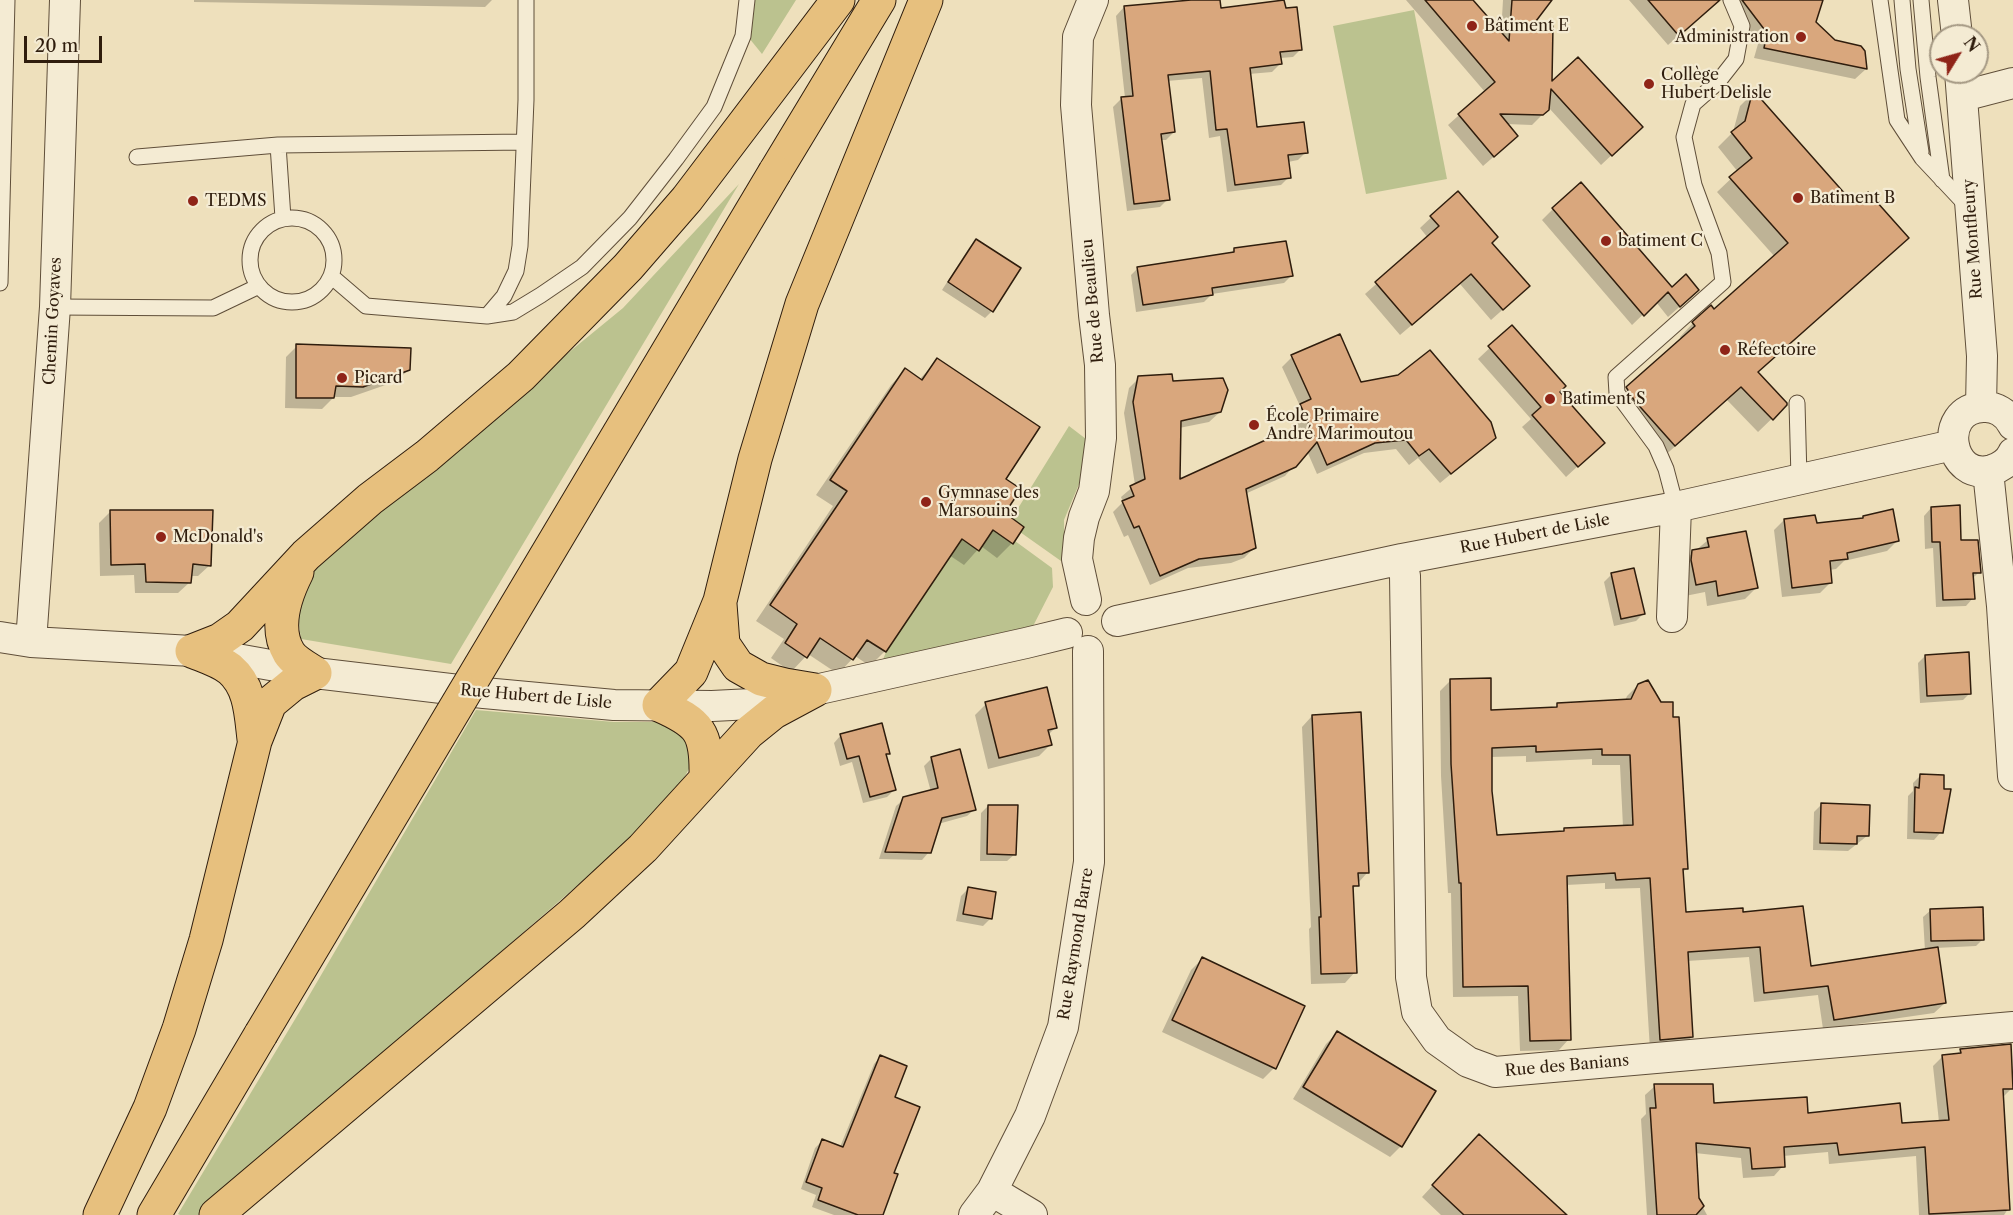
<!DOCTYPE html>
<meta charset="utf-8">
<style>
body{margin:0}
#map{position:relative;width:2013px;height:1215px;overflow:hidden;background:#eee0bc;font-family:"Libre Caslon Text",serif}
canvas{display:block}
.north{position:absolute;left:1929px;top:24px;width:60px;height:60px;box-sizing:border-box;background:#f4ebd3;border:2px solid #a59984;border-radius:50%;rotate:53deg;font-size:16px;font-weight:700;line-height:24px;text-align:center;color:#2f1d0d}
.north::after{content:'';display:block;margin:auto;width:21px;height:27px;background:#8f2418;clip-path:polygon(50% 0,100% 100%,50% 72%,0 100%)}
.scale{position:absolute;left:24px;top:36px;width:78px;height:27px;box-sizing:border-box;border:3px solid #2f1d0d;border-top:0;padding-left:8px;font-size:18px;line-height:21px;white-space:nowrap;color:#2f1d0d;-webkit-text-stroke:4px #f4ebd3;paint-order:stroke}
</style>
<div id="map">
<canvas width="2013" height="1215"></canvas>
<div class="north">N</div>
<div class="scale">20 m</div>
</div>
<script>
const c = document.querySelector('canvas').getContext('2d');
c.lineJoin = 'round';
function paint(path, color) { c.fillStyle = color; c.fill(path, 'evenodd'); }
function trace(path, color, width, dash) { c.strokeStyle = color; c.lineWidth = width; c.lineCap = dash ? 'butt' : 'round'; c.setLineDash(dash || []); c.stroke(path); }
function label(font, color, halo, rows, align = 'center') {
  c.font = font + ' "Libre Caslon Text",serif'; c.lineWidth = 4.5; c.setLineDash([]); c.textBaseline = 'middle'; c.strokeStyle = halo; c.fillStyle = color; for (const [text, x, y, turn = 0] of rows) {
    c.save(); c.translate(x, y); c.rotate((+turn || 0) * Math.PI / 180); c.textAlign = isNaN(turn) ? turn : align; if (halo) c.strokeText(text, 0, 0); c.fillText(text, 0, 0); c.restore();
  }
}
paint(new Path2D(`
 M754 0H796L762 54 749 38Z
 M1414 10 1447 179 1366 194 1333 26Z
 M739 184 451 664 301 639C295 601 301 590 319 557L623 308Z
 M1069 426 1086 439 1082 477 1064 520V557L1061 561 1020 532 1024 527 1012 518Z
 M993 530 1013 543 1015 541 1052 568 1053 587 1029 634 878 672 886 652 962 539 979 551Z
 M476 710 614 722H666L685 727 692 763 675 795 610 857 198 1215H180L178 1214 303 1006Z`), '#bbc28f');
paint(new Path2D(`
 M194 0H492L485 7 194 2Z
 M1199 0H1219L1220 9 1301 49 1293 57 1280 58V64L1272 72 1249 74 1255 129 1306 152 1298 160 1288 162 1289 177 1281 185 1227 192 1220 136 1209 138 1202 78 1167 81 1174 132 1166 140H1160L1168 199 1160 207 1127 211 1113 107 1121 99 1125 98 1116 16 1124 7Z
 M1406 0H1471L1501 34 1503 0H1550L1530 26 1550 84 1631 137 1601 165 1549 108 1532 125 1506 124V146L1483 166 1448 125 1485 92Z
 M1629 0H1697L1695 21 1668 45Z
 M1721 0H1817L1814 22 1835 42 1863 51 1866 69 1855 79 1754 58 1758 44 1733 14 1727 3Z
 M1753 93 1854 206 1757 373 1786 405 1758 432 1727 400 1661 459 1613 403 1682 340 1680 337 1693 323 1714 311 1775 257 1717 192 1738 172 1718 147 1733 132 1740 106Z
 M1457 193 1490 243 1517 297 1491 320 1460 284 1400 335 1365 294 1428 238 1420 228Z
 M1553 209 1672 289 1686 301 1668 317 1656 302 1632 325 1542 220Z
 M977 241 992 311 985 318 942 290 969 248Z
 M1234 249 1291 276 1284 283 1212 294 1204 302 1136 312 1131 275 1138 268 1230 254Z
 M1512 327 1558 392 1591 454 1566 477 1522 427 1531 419 1478 359Z
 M297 346 409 369 397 381 351 397H334L322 409 285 408 286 357Z
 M1292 357 1495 438 1440 483 1418 458 1409 465 1396 449 1364 453 1317 474 1307 451 1285 476 1245 494 1254 548 1244 558 1231 563 1188 568 1150 585 1128 535 1124 537 1113 512 1123 502 1121 497 1135 485 1124 413 1129 388 1139 378 1172 383 1220 412 1209 422 1179 428 1178 481 1300 436 1291 415 1300 406 1282 367Z
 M937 360 1003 479 1002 513 1012 543 997 558 981 546 964 565 949 555 885 651 870 666 855 656 838 674 808 654 791 672 771 658 784 639 756 621 833 506 816 495 891 385 905 370 919 380Z
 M1931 508 1960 542 1979 572 1972 579 1973 598 1966 606 1936 607 1933 548 1925 549 1924 516Z
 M110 512 210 565 198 576H190V582L178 593H135L134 575 100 576 99 523Z
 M1864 517 1898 540 1887 551 1844 561 1836 569 1829 570 1831 582 1820 593 1782 597 1774 530 1784 520 1815 525 1861 520Z
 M1708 540 1756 588 1745 599 1707 606 1705 592 1685 596 1681 563Z
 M1612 574 1643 614 1636 621 1614 626 1604 582Z
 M1925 656 1970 693 1963 700 1920 703 1918 663Z
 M1451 680 1490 712 1554 708 1558 705 1625 701 1627 696 1638 685 1686 869 1682 873 1684 913 1742 914 1810 968 1925 951 1923 917 1931 910 1983 939 1976 946 1936 948 1945 1003 1934 1013 1823 1029 1818 995 1754 1002 1749 957 1687 961 1692 1037 1681 1047 1650 1050 1640 888 1605 889V883L1566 885 1569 1039 1559 1050 1520 1051 1518 996 1453 997 1451 893H1448L1441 776 1440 691ZM1526 756V762L1592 759V765H1620L1623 827 1565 829 1562 833 1495 837 1491 791V757Z
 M986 704 1055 728 1048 735 1050 745 1039 756 988 769 975 715Z
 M1312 716 1367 873 1351 891 1355 972 1345 983 1311 984 1309 929 1311 927 1302 727Z
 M841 735 888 753 885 756 894 790 887 797 863 803 852 762 840 766 834 743Z
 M959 751 975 809 967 816 938 824 929 852 922 860 879 859 896 806 904 799 931 792 924 766 931 759Z
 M1921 775 1941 832 1934 840 1907 839 1908 796 1913 791V783Z
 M1822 804 1867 836 1848 851 1813 850 1814 812Z
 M988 806 1015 854 1007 861H980L981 813Z
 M968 889 991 918 983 926 956 921 961 896Z
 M1202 959 1274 1068 1263 1079 1162 1032 1191 970Z
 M1337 1033 1401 1146 1390 1157 1293 1099 1326 1044Z
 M1961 1050 2012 1088 2002 1098 2008 1209 2004 1215H1919L1916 1156 1829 1164 1828 1152 1783 1156V1166L1774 1176 1743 1178 1741 1158 1695 1153 1698 1198 1707 1215H1647L1641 1119 1646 1114 1645 1095 1655 1086 1713 1105 1901 1124 1939 1122 1933 1066 1943 1056 1956 1055Z
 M880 1057 893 1098 892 1174 881 1215H834L812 1207 816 1195 801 1189 815 1148 822 1141 840 1147 874 1064Z
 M1468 1147 1559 1215H1441L1422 1197Z`), '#0003');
const building = new Path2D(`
 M1191 0H1220L1221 8 1284 0 1286 8 1297 7 1302 50 1280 52 1282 64 1250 68 1257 127 1304 122 1308 153 1288 155 1291 178 1235 185 1227 129 1216 130 1210 71 1168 75 1175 132 1161 134 1170 200 1134 204 1121 97 1133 96 1124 6Z
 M1425 0H1473L1509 41 1512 0H1552L1533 25 1553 26 1552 81 1578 57 1643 127 1612 156 1551 89 1549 110 1543 115 1500 114 1518 136 1494 157 1458 114 1495 82Z
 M1648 0H1720L1679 36Z
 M1742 0H1823L1816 22 1835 40 1861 46 1865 51 1867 69 1764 48 1767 33Z
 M1753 90 1854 204 1868 192 1909 238 1758 372 1787 403V405L1773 420 1741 387 1675 446 1634 400 1626 387 1695 326 1692 322 1711 305 1714 309 1788 243 1729 177 1752 158 1731 132 1745 121Z
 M1581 182 1672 287 1686 274 1699 290 1680 307 1668 292 1644 316 1552 208Z
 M1458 191 1498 237 1492 243 1530 286 1503 310 1471 274 1412 325 1375 282 1439 226 1430 216Z
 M976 239 1021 268 993 312 948 282Z
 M1286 241 1293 276 1212 288 1213 295 1143 305 1137 267 1234 252V248Z
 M1512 325 1566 386 1560 392 1605 443 1578 467 1532 415 1541 407 1488 346Z
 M1340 334 1361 382 1398 375 1430 350 1491 422 1496 438 1451 474 1429 449 1419 456 1406 440 1375 443 1327 465 1317 442 1296 467 1246 489 1256 548 1242 554 1199 559 1160 576 1139 526 1134 528 1122 501 1134 496 1130 486 1145 479 1133 402 1138 376 1172 374 1173 381 1223 378 1228 390 1221 412 1181 421 1180 479 1281 433 1314 436 1300 404 1311 399 1291 355Z
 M296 344 411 348 410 370 363 387 336 386 334 398H296Z
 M937 358 1040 427 1006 479 1021 489 1005 513 1024 527 1013 544 993 530 979 551 962 539 886 652 867 640 853 660 820 638 807 658 785 643 797 624 770 605 847 491 830 480 905 368 922 380Z
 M1960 505 1961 540H1978L1981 573H1973L1975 599 1943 600 1940 542H1932L1931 507Z
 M1893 509 1899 541 1847 553 1848 559 1830 561 1832 583 1792 588 1784 519 1815 515 1817 523 1863 518V516Z
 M110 510H213L211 566 193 564 191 583 146 582 145 564 111 565Z
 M1746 531 1758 588 1718 596 1716 581 1696 585 1691 560 1692 550 1709 547 1707 538Z
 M1634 568 1645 614 1621 619 1611 573Z
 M1969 652 1971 694 1927 696 1925 655Z
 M1491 678V710L1557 707V703L1631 699 1638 684 1648 680 1661 702H1673V717H1679L1688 869H1683L1686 912 1743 908V912L1803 906 1811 966 1938 947 1946 1003 1834 1020 1828 986 1764 993 1760 947 1688 952 1693 1037 1660 1040 1650 878 1616 880 1615 873 1567 876 1571 1040 1530 1041 1528 986 1463 987 1461 883H1459L1451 764 1450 679ZM1536 746V752L1602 749V755H1630L1633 825 1564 828V831L1497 835 1492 791V748Z
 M1047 687 1057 728 1048 730 1052 745 999 758 985 702Z
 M1361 712 1369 873H1358L1359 886H1353L1357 973 1321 974 1319 917H1321L1312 715Z
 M882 723 890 754H886L896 790 870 797 859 756 847 759 840 734Z
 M960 749 976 810 942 818 931 853 885 852 903 797 938 788 931 757Z
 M1920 774 1944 775V789H1951L1943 833 1914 832 1915 787 1919 788Z
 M1821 803 1870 805 1869 836H1857V844L1820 843Z
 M988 805H1018L1016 855 987 854Z
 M968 887 996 892 992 919 963 914Z
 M1983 907 1984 940 1931 941 1930 909Z
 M1202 957 1305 1006 1276 1069 1172 1020Z
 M1337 1031 1436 1091 1402 1147 1303 1087Z
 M2011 1044 2013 1089H2003L2010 1210 1929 1214 1925 1147 1839 1155 1837 1143 1784 1147 1785 1167 1752 1169 1750 1148 1696 1143 1699 1198 1704 1206 1696 1215H1657L1650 1108H1656L1654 1084H1713L1714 1103 1807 1097 1808 1113 1900 1103 1902 1123 1949 1120 1942 1055 1961 1053 1960 1049Z
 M880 1055 907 1066 895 1097 920 1107 894 1173 898 1174 883 1215H858L818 1200 822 1188 806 1182 822 1139 843 1147Z
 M1479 1134 1567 1215H1464L1432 1185Z`);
paint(building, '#d9a77d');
trace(building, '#2f1d0d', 1.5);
const service = new Path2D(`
 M1880 0 1897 120 1922 158 1968 207
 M1902 0 1908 69 1921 152
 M1921 0 1928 77 1942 180
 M278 145 283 218
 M137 157 278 145 524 142
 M250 260a42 42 0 1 1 84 0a42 42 0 1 1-84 0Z
 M331 276 366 306 487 316 513 312 541 295 582 267 630 218 676 159 714 107 743 36 747 0
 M0 283 7 0
 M55 307 213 308 259 286
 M487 316 504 296 516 271 520 246 526 100V0
 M1797 403 1799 478
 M1676 507 1666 469 1656 446 1617 393 1616 377 1723 282 1719 253 1694 185 1684 137 1693 104 1718 82 1736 59 1742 26 1731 0`);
const minor = new Path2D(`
 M1953 0 1957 36
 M1960 72 1982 356 1981 407
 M1963 96 2013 83
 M2013 425C2007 413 1995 406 1983 407 1936 409 1949 483 1992 470 2001 467 2009 462 2013 453
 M1988 471 2002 606 2013 776
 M1402 559 1405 576 1411 977 1417 1012 1437 1040 1468 1062 1495 1072 2013 1027
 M1086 600 1077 559 1079 538 1084 517 1094 491 1101 438 1100 365 1094 315 1076 105 1078 37 1093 0
 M1672 617 1676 507
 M1117 621 1402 559 1676 507 1953 445
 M0 637 31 642 192 651 315 673 484 693 614 705 712 706 752 704 1026 643 1067 633
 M31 642 55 307 65 0
 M992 1191 1032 1215
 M974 1215 992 1191 1030 1116 1063 1027 1089 862 1088 651`);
const trunk = new Path2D(`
 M775 172 879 0
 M720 604 723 644 738 666 761 679 785 685 815 690
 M192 651 220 640 240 626 306 555 370 499 427 456 521 376 628 267 687 199 838 0
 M192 651C204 656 220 661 230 669 251 687 251 715 254 739
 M706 777C707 732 700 723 659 705L691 672 720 601 755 459 802 304 926 0
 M100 1215 150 1108 179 1029 206 940 255 741 270 703 293 684 315 673C307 668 294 661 289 653 274 628 285 596 297 572
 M154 1215 261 1034
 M216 1215 572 914 643 848 748 733 774 712 815 690`);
trace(service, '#5f4e39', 17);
trace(minor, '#5f4e39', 32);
trace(trunk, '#2f1d0d', 35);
trace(service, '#f4ebd3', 15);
trace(minor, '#f4ebd3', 30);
trace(trunk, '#e7c07e', 33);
const trunkBridge = new Path2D(`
 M261 1034 775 172`);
trace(trunkBridge, '#2f1d0d', 35, []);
trace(trunkBridge, '#e7c07e', 33);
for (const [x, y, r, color] of [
 [1472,26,6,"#8f2418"],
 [1801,37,6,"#8f2418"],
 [1649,84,6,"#8f2418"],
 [1798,198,6,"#8f2418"],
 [193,201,6,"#8f2418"],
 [1606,241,6,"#8f2418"],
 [1725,350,6,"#8f2418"],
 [342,378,6,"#8f2418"],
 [1550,399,6,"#8f2418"],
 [1254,425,6,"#8f2418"],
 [926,502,6,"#8f2418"],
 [161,537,6,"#8f2418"]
]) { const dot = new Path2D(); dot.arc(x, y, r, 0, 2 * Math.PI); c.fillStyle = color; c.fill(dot); trace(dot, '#f4ebd3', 2); }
label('16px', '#2f1d0d', '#f4ebd3', [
 ["Bâtiment E",1484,26],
 ["Administration",1789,37,"right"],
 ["Collège",1661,75],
 ["Hubert Delisle",1661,93],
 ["Batiment B",1810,198],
 ["TEDMS",205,201],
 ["batiment C",1618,241],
 ["Réfectoire",1737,350],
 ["Picard",354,378],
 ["Batiment S",1562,399],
 ["École Primaire",1266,416],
 ["André Marimoutou",1266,434],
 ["Gymnase des",938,493],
 ["Marsouins",938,511],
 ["McDonald's",173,537]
], 'left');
label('16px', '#2f1d0d', '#f4ebd3', [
 ["Rue Montfleury",1973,239,-94],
 ["Rue de Beaulieu",1093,301,-95],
 ["Chemin Goyaves",53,321,-87],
 ["Rue Hubert de Lisle",1535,534,-11],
 ["Rue Hubert de Lisle",536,697,5],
 ["Rue Raymond Barre",1076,944,-81],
 ["Rue des Banians",1567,1066,-5]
]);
</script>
